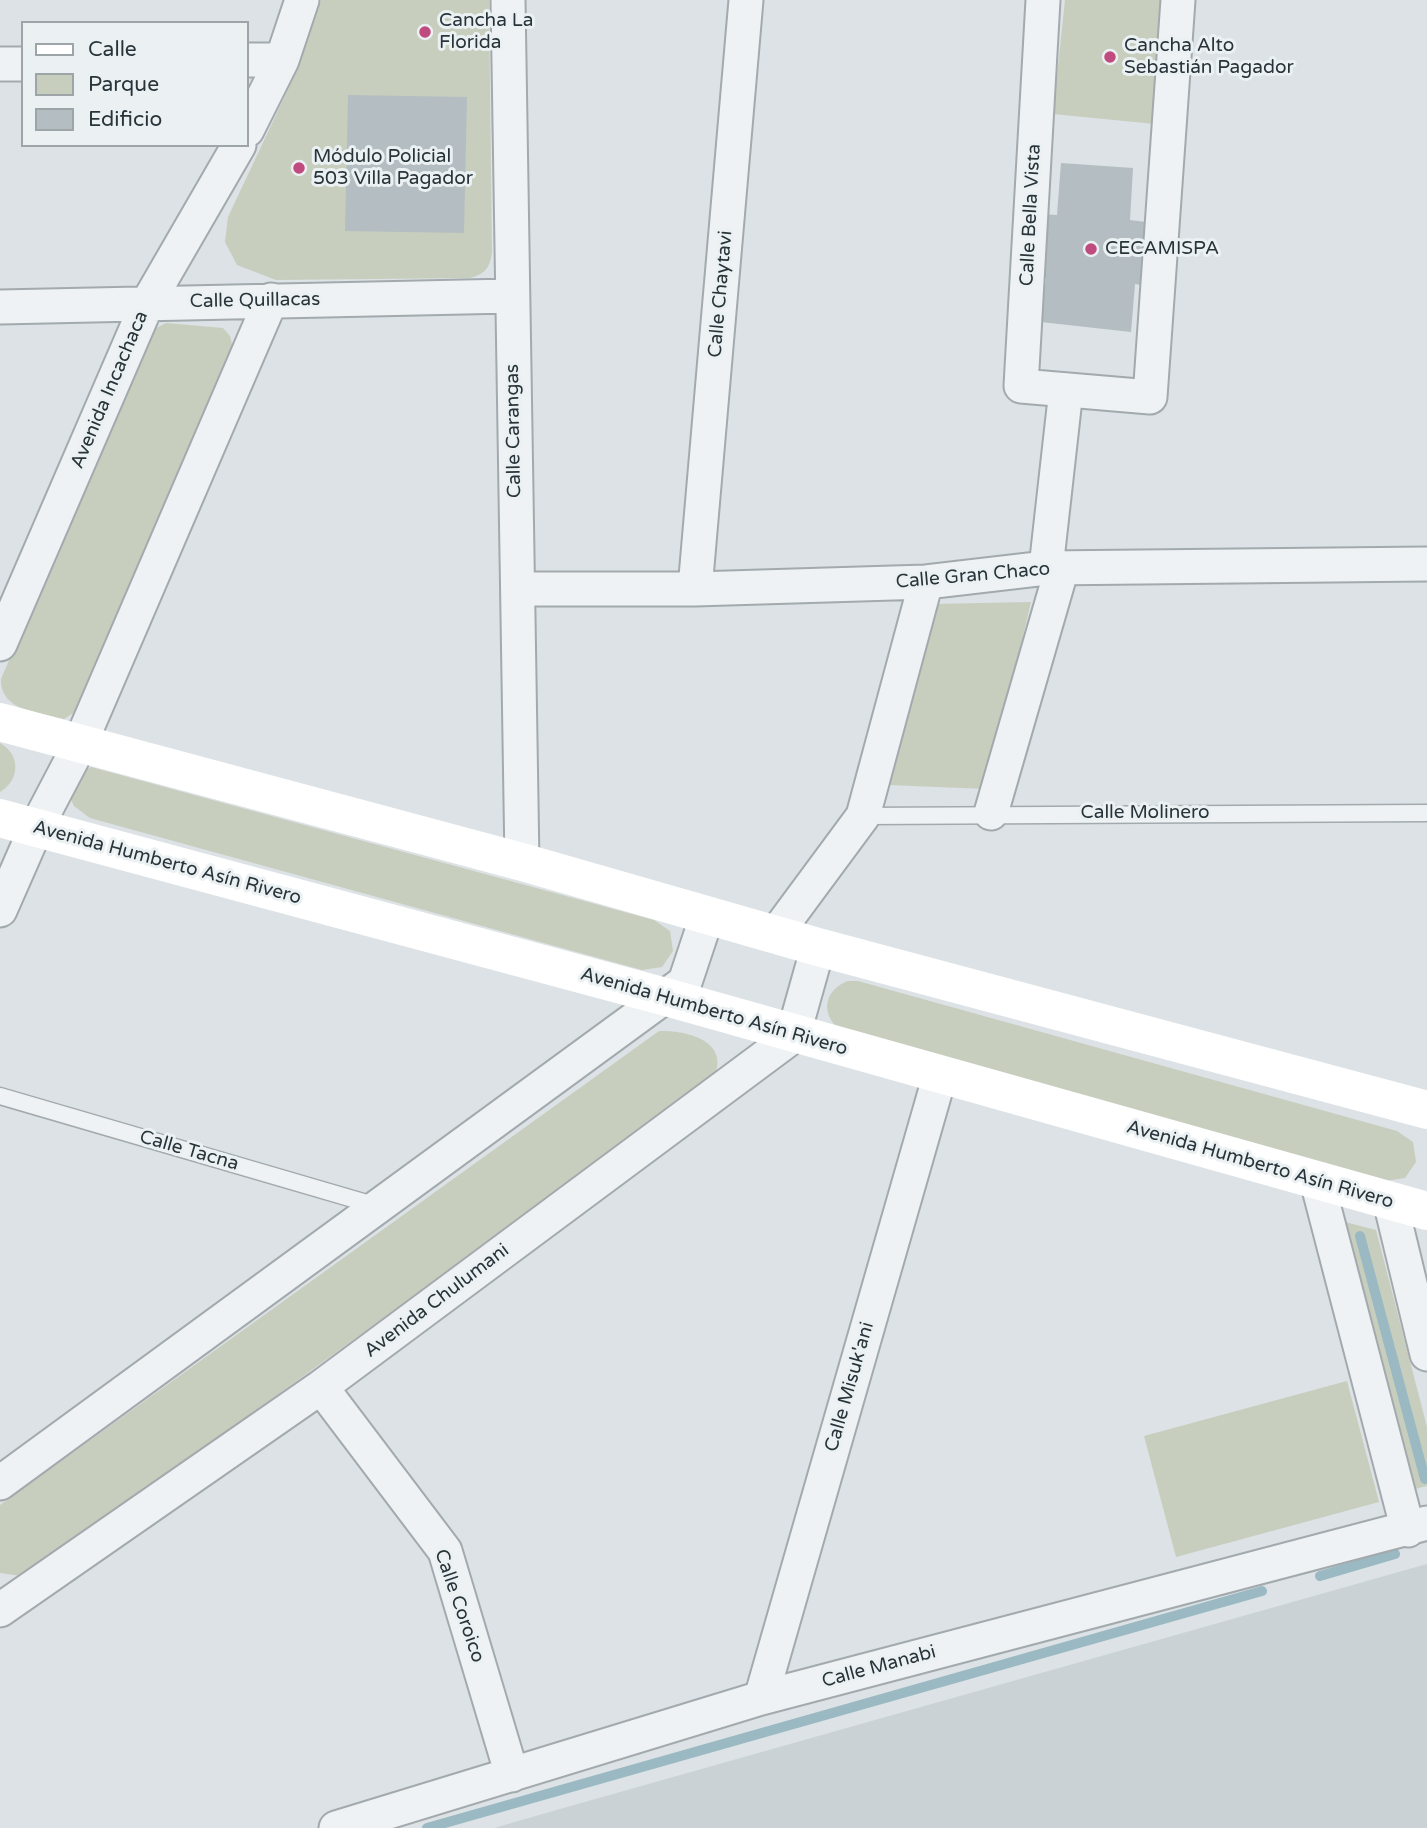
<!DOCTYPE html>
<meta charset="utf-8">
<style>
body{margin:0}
#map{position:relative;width:1427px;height:1828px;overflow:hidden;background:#dce2e5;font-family:"Varela Round",sans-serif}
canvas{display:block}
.legend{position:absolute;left:21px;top:21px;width:228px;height:126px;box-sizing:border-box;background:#ebf1f3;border:2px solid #9da5a9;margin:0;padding:9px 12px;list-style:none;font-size:21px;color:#28343a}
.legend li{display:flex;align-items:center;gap:14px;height:35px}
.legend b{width:35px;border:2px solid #9da5a9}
</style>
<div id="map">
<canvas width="1427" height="1828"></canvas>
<ul class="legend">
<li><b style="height:9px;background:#fff"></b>Calle</li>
<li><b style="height:19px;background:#c7cebe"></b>Parque</li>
<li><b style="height:19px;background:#b4bdc1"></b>Edificio</li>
</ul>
</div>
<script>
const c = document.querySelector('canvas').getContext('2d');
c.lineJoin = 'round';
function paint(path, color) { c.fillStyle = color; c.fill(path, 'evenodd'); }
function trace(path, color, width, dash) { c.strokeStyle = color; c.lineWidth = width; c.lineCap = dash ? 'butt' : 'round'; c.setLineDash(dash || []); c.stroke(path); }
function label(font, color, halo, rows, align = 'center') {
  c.font = font + ' "Varela Round",sans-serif'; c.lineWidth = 6; c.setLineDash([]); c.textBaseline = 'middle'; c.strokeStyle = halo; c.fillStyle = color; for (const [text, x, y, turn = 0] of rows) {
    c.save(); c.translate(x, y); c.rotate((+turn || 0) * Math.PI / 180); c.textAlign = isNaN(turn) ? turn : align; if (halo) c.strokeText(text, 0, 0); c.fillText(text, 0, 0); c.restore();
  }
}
paint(new Path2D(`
 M1427 1564V1828H494L560 1809Z`), '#cbd2d6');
paint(new Path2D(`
 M321 0H489L492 252C490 268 485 274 470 278L276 280 237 265 225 242 228 217 291 83Z
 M1065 0H1167L1155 124 1053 114Z
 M166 323 223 328 230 336 233 349 78 710 64 719C40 713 0 711 1 679L146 342 154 329Z
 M1031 602 987 789 889 785 935 604Z
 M0 743C21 755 20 780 0 792Z
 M91 767 654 920 670 931 673 951 662 967 642 970 90 818 74 806 70 797 82 771Z
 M848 981H858L1397 1131 1413 1142 1416 1162 1405 1178 1385 1181 837 1027C820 1011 826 989 848 981Z
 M659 1031C690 1030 733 1043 712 1081L29 1574 21 1576 0 1573V1505Z
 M1345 1222 1376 1230 1427 1427V1486L1415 1489Z
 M1347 1381 1379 1502 1176 1557 1144 1436Z`), '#c7cebe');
trace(new Path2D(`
 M1360 1236 1425 1479
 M1320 1576 1395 1554
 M427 1828 1262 1591`), '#9ab9c2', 10);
paint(new Path2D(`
 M348 95 467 97 464 233 345 231Z
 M1061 163 1133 168 1130 220 1146 222 1141 285 1135 284 1131 332 1041 322 1046 278 1035 276 1041 214 1057 215Z`), '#b4bdc1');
const lane = new Path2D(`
 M863 816 1427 813
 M0 1096 377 1206`);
const street = new Path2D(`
 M508 0 522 862
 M1043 0 1021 386 1150 397 1178 0
 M247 60H282
 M0 64H23
 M247 130 282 60 302 0
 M0 307 511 296
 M1046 568 1066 390
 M518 589H695L926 582 1046 568 1427 564
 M695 589 746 0
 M0 644 147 304 239 145
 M991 813 1062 568
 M0 910 36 828 79 746 271 300
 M775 935 863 816 926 582
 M1317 1181 1408 1530
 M1390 1201 1427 1354
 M321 1387 445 1551 512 1775
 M0 1483 685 982 707 916
 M0 1610 321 1387 793 1036 818 947
 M761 1698 940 1075
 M336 1828 761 1698 1427 1523`);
trace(lane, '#a2aaae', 19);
trace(street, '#a2aaae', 37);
trace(lane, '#eff2f4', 16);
trace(street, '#eff2f4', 33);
trace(new Path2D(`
 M0 722 522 862 818 947 1427 1110
 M0 818 666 997 1427 1211`), '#fff', 38);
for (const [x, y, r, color] of [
 [425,32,7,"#c04b7f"],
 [1110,57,7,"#c04b7f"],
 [299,168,7,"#c04b7f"],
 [1091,249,7,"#c04b7f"]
]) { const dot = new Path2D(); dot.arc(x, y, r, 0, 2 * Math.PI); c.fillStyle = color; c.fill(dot); trace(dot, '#ebf1f3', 2.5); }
label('19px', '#28343a', '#ebf1f3', [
 ["Cancha La",439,21],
 ["Florida",439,43],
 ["Cancha Alto",1124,46],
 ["Sebastián Pagador",1124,68],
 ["Módulo Policial",313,157],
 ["503 Villa Pagador",313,179],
 ["CECAMISPA",1105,249]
], 'left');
label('19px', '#28343a', '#ebf1f3', [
 ["Calle Bella Vista",1031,215,-87],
 ["Calle Chaytavi",721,294,-85],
 ["Calle Quillacas",255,301,-1],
 ["Avenida Incachaca",110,390,-67],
 ["Calle Carangas",514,431,-91],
 ["Calle Gran Chaco",973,576,-5],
 ["Calle Molinero",1145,813],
 ["Avenida Humberto Asín Rivero",167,863,15],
 ["Avenida Humberto Asín Rivero",714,1012,16],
 ["Calle Tacna",189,1151,16],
 ["Avenida Humberto Asín Rivero",1260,1165,16],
 ["Avenida Chulumani",437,1301,-37],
 ["Calle Misuk'ani",850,1387,-74],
 ["Calle Coroico",459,1606,71],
 ["Calle Manabi",879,1667,-15]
]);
</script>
